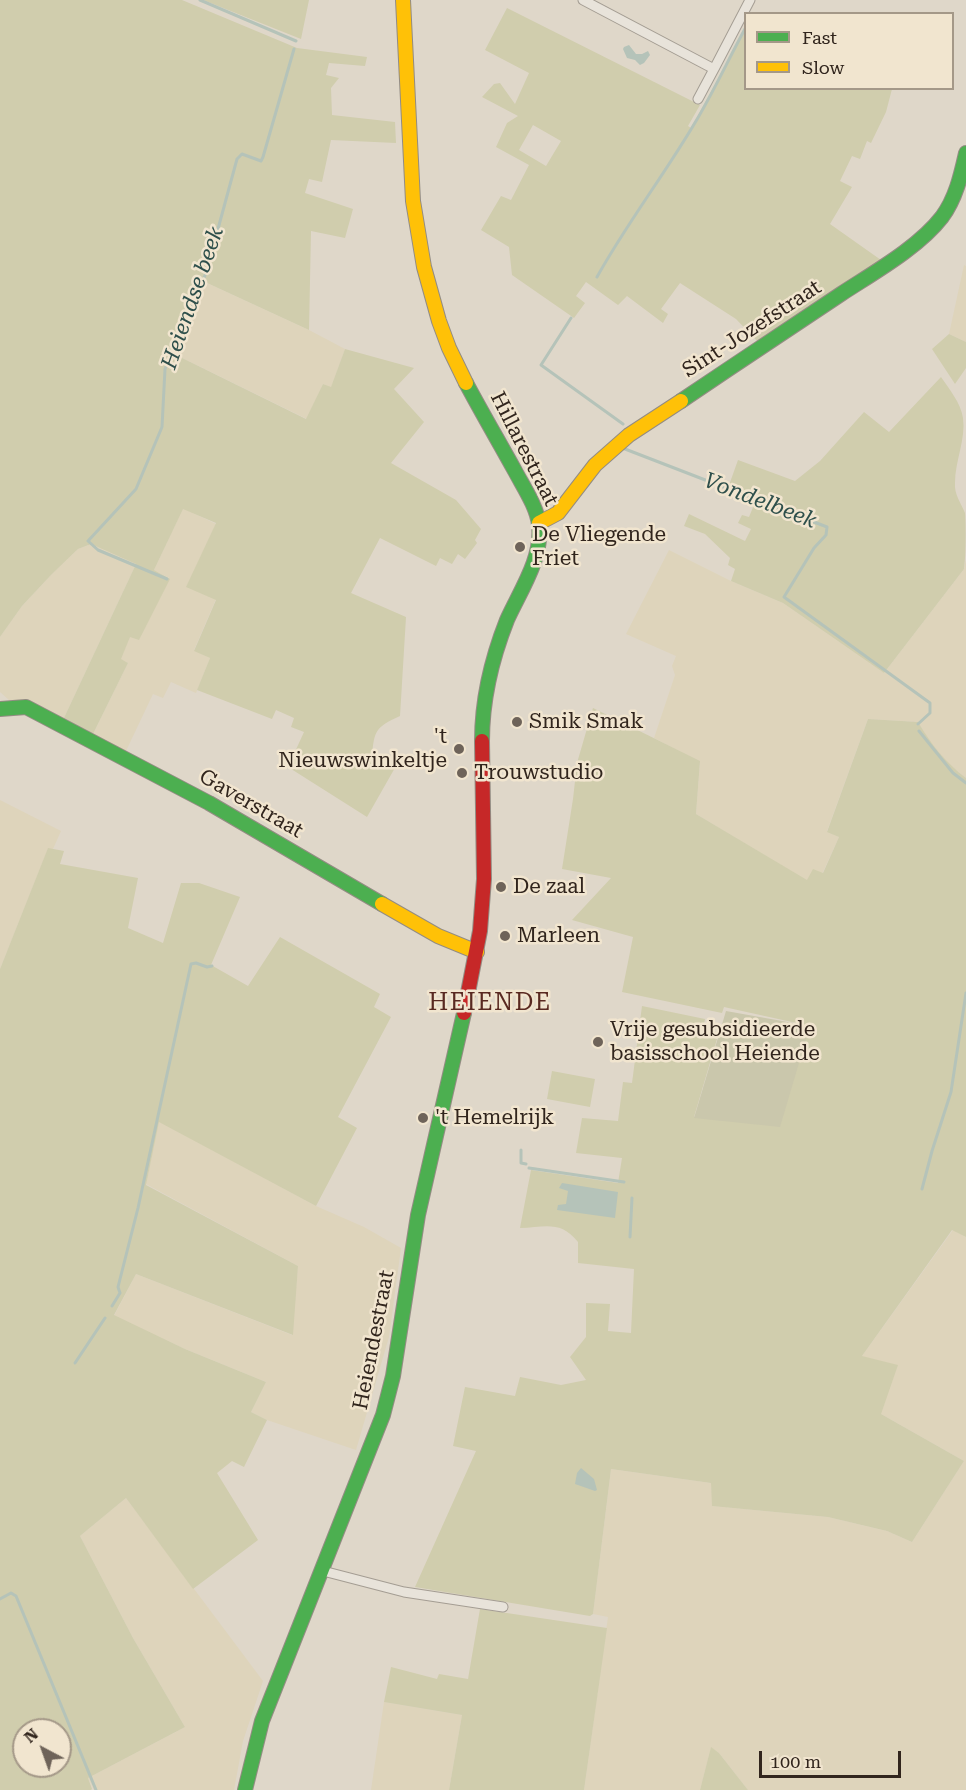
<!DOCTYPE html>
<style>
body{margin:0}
#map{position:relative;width:966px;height:1790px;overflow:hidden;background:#dfd7c9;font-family:"Roboto Serif",serif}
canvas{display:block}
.legend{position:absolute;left:744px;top:12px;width:210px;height:78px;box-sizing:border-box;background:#f1e5cf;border:2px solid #a49888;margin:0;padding:8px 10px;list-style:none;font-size:18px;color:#31251d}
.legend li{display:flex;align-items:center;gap:12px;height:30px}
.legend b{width:30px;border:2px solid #a49888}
.north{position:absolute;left:12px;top:1718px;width:60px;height:60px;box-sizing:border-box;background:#f1e5cf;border:2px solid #a49888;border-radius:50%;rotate:319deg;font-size:16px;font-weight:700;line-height:24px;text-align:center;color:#31251d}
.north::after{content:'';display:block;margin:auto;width:21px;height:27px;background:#6e6359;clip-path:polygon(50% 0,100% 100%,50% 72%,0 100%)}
.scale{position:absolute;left:759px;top:1751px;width:142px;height:27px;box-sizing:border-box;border:3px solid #31251d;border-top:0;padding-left:8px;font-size:18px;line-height:21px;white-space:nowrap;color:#31251d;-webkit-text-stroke:4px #f1e5cf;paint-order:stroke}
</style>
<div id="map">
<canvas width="966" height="1790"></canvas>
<ul class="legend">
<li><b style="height:8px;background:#4caf50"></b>Fast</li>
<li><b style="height:8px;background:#ffc107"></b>Slow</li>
</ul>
<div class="north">N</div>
<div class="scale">100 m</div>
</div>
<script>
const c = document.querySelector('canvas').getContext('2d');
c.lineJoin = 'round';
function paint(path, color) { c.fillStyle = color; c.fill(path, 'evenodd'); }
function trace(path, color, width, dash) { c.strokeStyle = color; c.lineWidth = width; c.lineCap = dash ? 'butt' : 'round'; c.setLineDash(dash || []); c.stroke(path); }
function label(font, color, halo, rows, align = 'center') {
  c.font = font + ' "Roboto Serif",serif'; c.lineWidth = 5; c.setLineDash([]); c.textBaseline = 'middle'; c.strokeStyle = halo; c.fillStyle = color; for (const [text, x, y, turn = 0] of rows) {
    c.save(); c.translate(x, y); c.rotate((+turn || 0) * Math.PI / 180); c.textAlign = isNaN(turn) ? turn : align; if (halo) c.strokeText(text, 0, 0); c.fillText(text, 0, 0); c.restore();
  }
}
paint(new Path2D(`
 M964 265 966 266V342L949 334Z
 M205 282 309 330 345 349 331 388 323 384 307 419 174 354 202 292Z
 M183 508 216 524 187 587 216 599 194 650 210 658 196 693 171 682 163 698 153 694 126 751 93 734 128 663 120 659 130 636 139 639 169 578 154 570Z
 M91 544 136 564 63 720 24 701 9 700 0 692V637L22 606 52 574 78 549Z
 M669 550 731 581 783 603 884 673 964 569 966 560V778L950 765 930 742 918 722 868 719 827 831 839 837 822 874 807 881 696 814 700 762 654 738 675 675 672 666 676 656 626 634Z
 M0 800 61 831 53 849H48L0 969Z
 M159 1121 316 1206 364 1227 401 1248 389 1337 356 1450 267 1420 251 1412 266 1382 185 1349 114 1316 136 1274 292 1335 298 1266 146 1184Z
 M953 1230 966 1237V1790H748L719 1753 711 1748 700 1790H584L608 1617 593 1614 611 1469 711 1483 713 1506 828 1517 887 1531 912 1542 964 1461 881 1414 862 1356Z
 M126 1498 263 1681 243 1741 234 1790H94L88 1778 185 1727 133 1638 80 1536Z
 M384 1702 462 1715 449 1790H371Z`), '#ded4bb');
paint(new Path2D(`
 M0 0H182L297 48 367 57 365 66 329 63 326 75 339 78 331 88 332 115 395 122 396 143 331 140 322 182 309 179 305 193 353 209 345 238 311 231 309 330 205 282 174 354 306 419 323 384 331 387 345 349 414 368 394 389 424 422 391 463 456 500 481 529 475 540 477 543 465 559 458 554 452 564 440 558 436 566 380 538 351 593 406 617 400 716C376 727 374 730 372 757L396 766 367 817 288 767 304 732 291 727 294 718 276 710 272 719 197 690 210 658 194 651 216 600 186 587 216 523 183 509 154 570 170 579 139 640 130 637 121 659 128 663 93 734 63 720 136 564 91 544 78 549 52 574 22 606 0 637Z
 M203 0H309L301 39Z
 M507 8 700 105 688 126 691 128 745 30 746 88 892 89 886 112 871 143 867 141 860 159 852 156 840 181 852 187 830 224 881 260 758 342 736 319 680 283 661 309 668 314 663 323 627 296 618 305 586 282 576 296 585 303 574 318 512 275 509 247 481 230 501 196 511 200 529 165 496 147 507 123 518 116 482 97 494 84 500 83 515 104 529 73 485 50ZM533 125 561 141 546 166 519 150Z
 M949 334 966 342V368L955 384 932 349Z
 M941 377C949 389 961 403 963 418 966 439 955 461 955 483 954 494 961 503 965 513 966 524 966 557 964 569L884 673 783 603 731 581 735 569 728 565 730 558 705 534 684 526 689 514 745 541 751 529 738 523 742 515 749 517 756 500 728 488 738 460 795 481 820 461 864 412 889 432Z
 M593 708 700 761 696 814 807 880 813 869 823 873 839 837 827 832 868 719 918 722C931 744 945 762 966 778V1237L952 1230 862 1356 898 1365 881 1414 964 1461 912 1542 887 1531 828 1517 712 1506 711 1483 611 1469 593 1614 590 1616 415 1587 476 1451 453 1446 465 1387 515 1396 520 1377 561 1385 586 1380 570 1357 586 1337V1303L610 1304 608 1331 631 1333 634 1269 578 1263V1242C561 1220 545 1227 520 1228L531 1170 618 1183 622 1158 576 1153 582 1118 618 1121 623 1082 632 1083 642 1006 705 1019 702 1035 717 1039 694 1117 810 1026 724 1007 722 1013 622 992 633 937 572 920 611 878 562 869 573 799 577 763Z
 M48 848 64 851 60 864 138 878 128 928 163 943 181 883H199L240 897 211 965 248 986 280 937 380 994 374 1007 391 1017 338 1117 357 1128 316 1206 159 1122 146 1185 298 1266 293 1335 136 1274 114 1315 185 1349 266 1382 251 1412 267 1420 244 1467 232 1461 217 1473 258 1540 193 1589 126 1498 80 1536 133 1638 185 1727 88 1778 92 1789 91 1790H0V969ZM24 1730H60V1766H24Z
 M552 1071 595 1079 590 1107 547 1099Z
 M480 1609 607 1628 584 1790H449L462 1715 384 1702 391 1667 437 1679 439 1674 468 1679Z
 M711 1747 719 1753 748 1790H700Z`), '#d0cdad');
paint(new Path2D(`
 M726 1011 810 1026 780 1127 694 1118Z`), '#cac7ac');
paint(new Path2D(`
 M629 45 636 54H642L648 51 650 55 644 63 640 65 635 60 627 58 623 49 624 47Z
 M562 1183 618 1192 615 1218 557 1210 558 1205 566 1204 568 1191 559 1188Z
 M581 1468 594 1479 597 1490 595 1491 575 1484 577 1473Z`), '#b5c3b9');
trace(new Path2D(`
 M200 0 296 41
 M597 277C627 223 665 174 696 121 714 91 729 58 746 27
 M571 318 541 365 623 424
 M625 449 827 527 826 535 814 548 784 597 930 703V713L918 724
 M167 579 98 550 88 541 136 489 162 427 165 369 206 273 237 159 242 154 261 161 263 157 294 49
 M919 731 953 773 966 783
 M521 1150V1163L526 1164
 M529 1168 624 1182
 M922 1189 932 1151 951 1092 966 993
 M630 1237 632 1198
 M112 1306 120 1293 118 1287 138 1208 191 964 196 963 207 967 212 966
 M75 1363 105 1318
 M0 1599 11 1593 16 1596 96 1790`), '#b5c3b9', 3);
const street = new Path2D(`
 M583 0 714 69 750 0
 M698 99 714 69
 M323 1571 404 1592 503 1607`);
const fast = new Path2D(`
 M466 383C482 413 499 442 515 471 524 488 537 507 539 525 543 558 520 591 507 620 492 658 482 700 482 741
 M681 401C734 365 787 330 841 294 873 273 918 248 942 217 956 198 961 175 966 153
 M0 709 26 707 209 803 382 904
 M245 1790 262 1721 383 1415 393 1376 418 1215 464 1013`);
const slow = new Path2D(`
 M403 0 413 201 424 267 439 321 449 348 466 383
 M539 523 558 513 595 465 629 435 681 401
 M382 904 438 936 477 952`);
const jam = new Path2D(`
 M464 1013 480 931 484 879 482 741`);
trace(street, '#a49d93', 11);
trace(fast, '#938c83', 16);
trace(slow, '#938c83', 16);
trace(jam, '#938c83', 16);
trace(street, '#e8e3da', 9);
trace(fast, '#4caf50', 14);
trace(slow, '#ffc107', 14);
trace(jam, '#c62828', 14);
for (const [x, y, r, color] of [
 [520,547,6,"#6e6359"],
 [517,722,6,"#6e6359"],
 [459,749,6,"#6e6359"],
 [462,773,6,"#6e6359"],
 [501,887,6,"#6e6359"],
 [505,936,6,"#6e6359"],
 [598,1042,6,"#6e6359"],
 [423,1118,6,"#6e6359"]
]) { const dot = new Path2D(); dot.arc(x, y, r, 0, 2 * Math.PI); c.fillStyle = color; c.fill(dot); trace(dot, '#f1e5cf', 2); }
label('21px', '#31251d', '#f1e5cf', [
 ["Sint-Jozefstraat",752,329,-33],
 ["Hillarestraat",524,449,63],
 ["Gaverstraat",251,804,30],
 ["Heiendestraat",374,1340,-79]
]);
label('21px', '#31251d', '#f1e5cf', [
 ["De Vliegende",532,535],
 ["Friet",532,559],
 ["Smik Smak",529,722],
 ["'t",447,737,"right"],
 ["Nieuwswinkeltje",447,761,"right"],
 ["Trouwstudio",474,773],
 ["De zaal",513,887],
 ["Marleen",517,936],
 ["Vrije gesubsidieerde",610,1030],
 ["basisschool Heiende",610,1054],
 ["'t Hemelrijk",435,1118]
], 'left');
label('italic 22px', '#2e4f4b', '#f1e5cf', [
 ["Heiendse beek",193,298,-71],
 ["Vondelbeek",760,501,21]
]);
c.letterSpacing = '1.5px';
label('24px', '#592921', '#f1e5cf', [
 ["HEIENDE",490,1003]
]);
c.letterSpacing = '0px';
</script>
